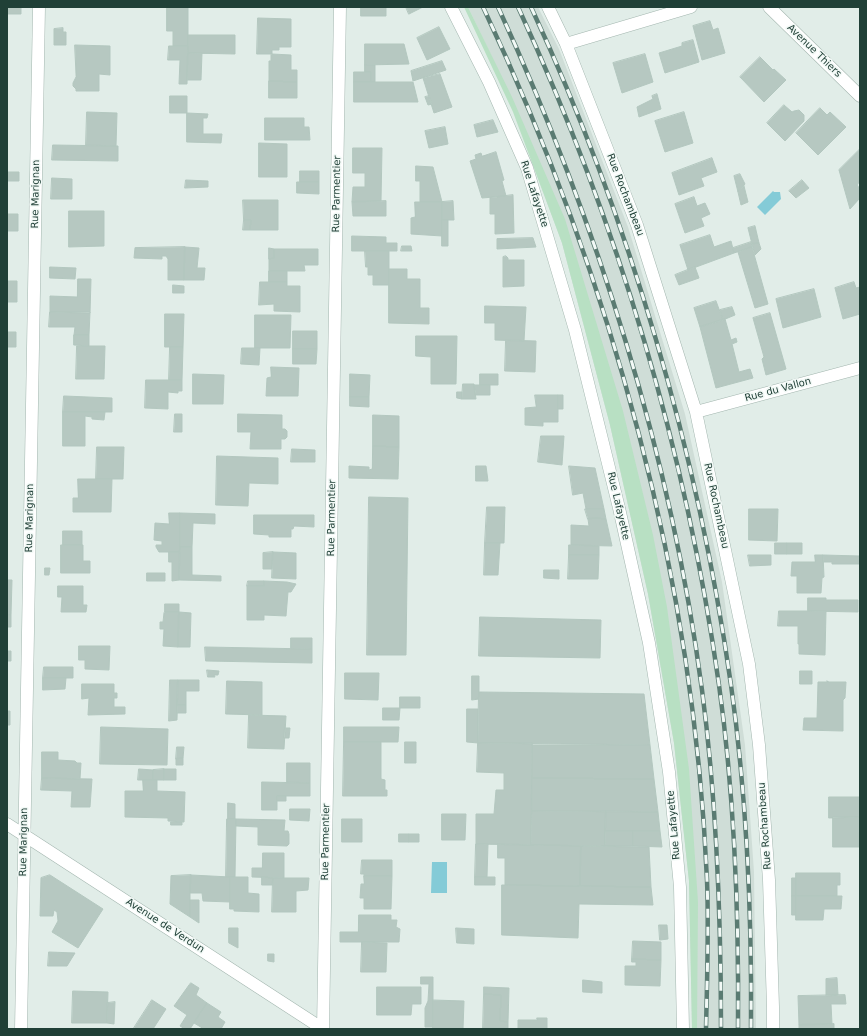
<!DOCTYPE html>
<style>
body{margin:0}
#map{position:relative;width:867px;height:1036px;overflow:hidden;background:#e1ede8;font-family:"DejaVu Sans",sans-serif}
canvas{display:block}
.frame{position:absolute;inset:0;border:8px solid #204037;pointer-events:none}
</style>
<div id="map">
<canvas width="867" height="1036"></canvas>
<div class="frame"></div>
</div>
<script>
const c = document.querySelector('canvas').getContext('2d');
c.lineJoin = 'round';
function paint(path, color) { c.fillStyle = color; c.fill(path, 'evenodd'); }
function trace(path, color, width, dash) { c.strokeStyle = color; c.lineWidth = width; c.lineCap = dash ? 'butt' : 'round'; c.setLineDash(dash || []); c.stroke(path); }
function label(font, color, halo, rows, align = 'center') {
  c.font = font + ' "DejaVu Sans",sans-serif'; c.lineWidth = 3; c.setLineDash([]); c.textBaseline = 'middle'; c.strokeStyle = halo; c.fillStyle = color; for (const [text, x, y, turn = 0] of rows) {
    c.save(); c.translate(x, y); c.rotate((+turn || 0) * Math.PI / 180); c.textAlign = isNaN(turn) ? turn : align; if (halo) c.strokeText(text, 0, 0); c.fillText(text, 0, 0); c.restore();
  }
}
paint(new Path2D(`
 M468 7H538L559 49 628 227 685 414 722 582 745 745 754 872 756 1029H692L689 881 674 743 648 594 610 425 562 243 499 72Z`), '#cfddd7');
paint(new Path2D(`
 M464 7H468L512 97 565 219 623 411 653 535 667 607 689 769 698 902 697 1029H692L689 881 674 743 648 594 610 425 562 243 513 112Z`), '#b8e0c3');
paint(new Path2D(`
 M773 191 774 192H780L781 199 765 215 757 207Z
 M432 862H447V893H431Z`), '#84cbd7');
const building = new Path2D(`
 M7 7H21V14H7Z
 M167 7H188V46H173V31H167Z
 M361 7H386V16H361Z
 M406 7H423L409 14Z
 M258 18 291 19V47H279V50H272V54H257Z
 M710 21 713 30 718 28 725 53 702 60 693 26Z
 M439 27 450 49 427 60 417 38Z
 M63 28V32H66V45H54V29Z
 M188 35H235V54L188 53Z
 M693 40 699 62 665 73 659 53 682 46V43Z
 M365 44H404L409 64 365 65Z
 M75 45 110 46V75L99 74V91H76V89L73 86V83L76 77Z
 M169 46H188L187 84H179L180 60H168Z
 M188 53H202L201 80H187Z
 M272 54 291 55V70H297V82L269 81V61H271V55Z
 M645 54 653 82 622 93 613 63Z
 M760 57 773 70 774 69 786 80 764 102 740 77Z
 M442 61 446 70 413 81 411 71Z
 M365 65H375V82H371V72H365Z
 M354 72H371V82H354Z
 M440 74 452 107 434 113 423 78Z
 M269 81 297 82V98H269Z
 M354 82H413L418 102H354Z
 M657 94 661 109 639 117 637 107 653 99 652 96Z
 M170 96H187V113H170Z
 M429 96 432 104 428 105 425 97Z
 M784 105 792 112 794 111 799 110 804 115V121L785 141 767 123Z
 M820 108 827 115 830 112 846 127 818 155 796 133Z
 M87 112 117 113 116 146 86 145Z
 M684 112 693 143 665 152 655 121Z
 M187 113 208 114 207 118H203V134H222L221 143 187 142Z
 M265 118H304V127H309L310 140H265Z
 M493 120 498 132 477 137 474 125Z
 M445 127 448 144 429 148 425 131Z
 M259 143 287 144V177H259Z
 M53 145 118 146V161L52 160Z
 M353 148H382L381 201 352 202 353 187H365V173H353Z
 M860 149V181L857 185 860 189V198L850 209 839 170Z
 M496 152 504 180 502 181 506 196 482 198 470 161 476 159 475 155 481 153 482 156Z
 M712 158 717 172 701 178 704 186 679 195 672 173Z
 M416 166 433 167 442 202H420V181H416Z
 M300 171H319V182H300Z
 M7 172H19V181H7Z
 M740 174 745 184 738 192 734 176Z
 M52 178 72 179V199H51Z
 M186 180 208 181V187L185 188Z
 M802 180 809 188 796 198 789 191Z
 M297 182H319V194L297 193Z
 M744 186 748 202 741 205 738 192Z
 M513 195 514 233 495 234V214H490V198Z
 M694 197 697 206 705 203 710 214 701 218 704 226 685 233 675 204Z
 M243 200H278V230H250L251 220H244Z
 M386 201V216H353L352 202Z
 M453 201 454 220H442V202Z
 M415 202H442V236L411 234V218L415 217Z
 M69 211H104V246L69 247Z
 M7 214H18V231H7Z
 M244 220H251L250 230H243Z
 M442 220H448V246H442Z
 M755 226 759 243 752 244 748 228Z
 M710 235 714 247 731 241 734 253 688 270 680 245Z
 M352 236 386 237V243H397V251H352Z
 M533 238 536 247 497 249V239Z
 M751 242 752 247 734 253 733 248Z
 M759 243 761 249 755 255 752 244Z
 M402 246H411L412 251H401Z
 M185 247 184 280H168V259L166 256H162V259L134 258 135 248Z
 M185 247 199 248 197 268H205L204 280H184Z
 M752 247 768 304 755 308 738 252Z
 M269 248 274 249V258L269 259Z
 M274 249H318V265H304L305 271H269V259L274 258Z
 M365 251H389V285H373V275H368V267H366Z
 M506 256 508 258V260H524V286L503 287V257Z
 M50 267 76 268 75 279 50 278Z
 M695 267 699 278 679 285 675 275Z
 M389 269H407V279H420V308H429V324L389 323Z
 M269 271H287V282H269Z
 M78 279H91L90 313 50 312V296L77 297Z
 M7 281H17V302H7Z
 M260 282H287V286H300V312L274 311V304L259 305Z
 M854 282 856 288 860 287V314L843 319 835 288Z
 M173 285 184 286V293H173Z
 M814 289 821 317 783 328 776 299Z
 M716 301 723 320 700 327 694 308Z
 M485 306 526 307 524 341 495 340V323H485Z
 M732 307 735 315 723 320 720 310Z
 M50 312H90L89 335H74L75 327H49Z
 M770 313 786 369 766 375 762 359 764 357 753 318Z
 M165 314H184L183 347H165Z
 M255 315H291L290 348H255Z
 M725 319 731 340 736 338 737 342 732 344 739 372 750 369 753 378 716 388 700 327Z
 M293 331H317V349H293Z
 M7 332H16V347H7Z
 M74 335H89V346L74 345Z
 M416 336H457L456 384H431V357L416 356Z
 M506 340 536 341 535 372 505 371Z
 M77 346H105L104 379H76Z
 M170 347H183L182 380H169Z
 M242 348H260L259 365 241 364Z
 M293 349H317L316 364H293Z
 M271 367 299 368 298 396H266L267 378 271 377Z
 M193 374 224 375 223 404H193Z
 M350 374 370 375 369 397H350Z
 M480 374H498V385H480Z
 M146 380H182V391H178V393L168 392V409L145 408Z
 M463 384H474L476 399H462Z
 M474 385H490V395H476Z
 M457 392H462V399L457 398Z
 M535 395H558V422H543V426L525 425V408L536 407Z
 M558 395H563V409H558Z
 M64 396 112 398V412H63Z
 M350 397H369V407L350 406Z
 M63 412H105L104 420 92 419V417L85 416V446H63Z
 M175 414H182V432H174Z
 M238 414 282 415V429H285L287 431V437L285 439H281V449H250L251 432H238Z
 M373 415 399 416V447L373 446Z
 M541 436H564L562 465 538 462Z
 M373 446 399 447 398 479 349 478V466L369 467V470L372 469Z
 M97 447H124L123 479H96Z
 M292 449 315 450V462H291Z
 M217 456 278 458V484L249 483 248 506 216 505Z
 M476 466H486L488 481H476Z
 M569 466 595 468 604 509H586L583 493 573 495Z
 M78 479H112L111 512H73V498H78Z
 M369 497 408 498 406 655H367Z
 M487 507H505L504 543H485Z
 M585 509H604L606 519 596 518 588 519Z
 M749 509H778L777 541 749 540Z
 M169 513H180V552H159L156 547V545H162V541L154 540 155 523 169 524Z
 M180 513 215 514V524L193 523 192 547H180Z
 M254 515H314V527L294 526 293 529H291V537H269V535L254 534Z
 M596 518 606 519 612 546 571 545V525L589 526 588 519Z
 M63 531H82V545H63Z
 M485 543H500L498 575H484Z
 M775 543H787V554H775Z
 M787 543H802V554H787Z
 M61 545H83V561H90V573H61Z
 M569 545 599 546V555H569Z
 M180 547H192V575L221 576V581L179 580Z
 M169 552H180L179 580 172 581V562H169Z
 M273 552 272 569H263V553Z
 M273 552 296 553V579L272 578Z
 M569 555H599L598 579H568Z
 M748 555H771V565L750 566Z
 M815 555H823L824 577 822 578 821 593H797V576H791L792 562H815Z
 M823 555 860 556V564H832V562H823Z
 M45 568H50L49 575H45Z
 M544 570H559V579L544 578Z
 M147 573H165V581H147Z
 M7 580H12L11 615H7Z
 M248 581H264V586H247Z
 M264 581 287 582 296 584 291 592H288L286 616 264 615V620H247V586H264Z
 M58 586H83V605H87L86 612H61L62 597H58Z
 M808 598H826V600H858V612L808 611Z
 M165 604H179V612H165Z
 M779 611H826L825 655 799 654V644H798V626H778Z
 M165 612H179L178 647 163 646 164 629H160V622H163L164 613Z
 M179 612 191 613 190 647H178Z
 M7 615H11V627H7Z
 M480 617 601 620 600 658 479 656Z
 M291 638H312V649H291Z
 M79 646H110L109 670 85 669V660H79Z
 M205 647 312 649V663L206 661Z
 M7 651H11V661H7Z
 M44 667H73V678H43Z
 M207 670 219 671 218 675H214L215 677H208Z
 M800 671H812V684H800Z
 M345 673H379L378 700 345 699Z
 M472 676H479V699L472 700Z
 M43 678H66L65 689 43 690Z
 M170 680H178L177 720 169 721Z
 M178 680H199V691H186V705H177Z
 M227 681 262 682V715L226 714Z
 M827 681 829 682H846L845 698 843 700V731L803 730 804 718H817L818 682H827Z
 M82 684H114V693H117V698H114V707H125V714L88 715 89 698 82 699Z
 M479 692 644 694 650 745 478 743Z
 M400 697H420V708H400Z
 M177 705H186V713H177Z
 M383 708H400L399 720H383Z
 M467 709H478V743L467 742Z
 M7 711H10V725H7Z
 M249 715 286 716 284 749 248 748Z
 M101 727 168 729 167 765 100 764Z
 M344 727H399L398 742H344Z
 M285 728H290L289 738H284Z
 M344 742H381V779L385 780V790H387V796H343Z
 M405 742H416V763H405Z
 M478 743H532L531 845 476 844V814H494L496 790H504V773L477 772Z
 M532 743V745H650L654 779 532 778Z
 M177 747H184L183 758 176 759Z
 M42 752H58V760L75 761 77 763H81L80 779 42 778Z
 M183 758V765H176V759Z
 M287 763H310V783L287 782Z
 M139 769 153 770V780H138Z
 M164 769H176V780H164Z
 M164 769V780H153V770Z
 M42 778 92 779 90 807H71L72 791 41 790Z
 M532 778 654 779 658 812 532 811Z
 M143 780H157V791L185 792 184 822 168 821V818L125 817V791H143Z
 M262 782 310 783V796H277V810H262Z
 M277 796H286V801H277Z
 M829 797H860V817L829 818Z
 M228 803 235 804V819H228Z
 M290 809H310L309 821 290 820Z
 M532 811H606L605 846 531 845Z
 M606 811 658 812 660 831H605Z
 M442 814H466L465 840H442Z
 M833 817H860L859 847H833Z
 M227 819H236L235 877H226Z
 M236 819 285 820 284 831H288L289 834V844L287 846 258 845V827L236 826Z
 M342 819H362V842H342Z
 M171 822H182V825H171Z
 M605 831H633V846H605Z
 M633 831H660L662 847 633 846Z
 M399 834H409V842H399Z
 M409 834H419V842H409Z
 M476 844H488L487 877H475Z
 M498 844 581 846 580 886 505 885V858H498Z
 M581 846 649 847 651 887 580 886Z
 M263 853H284V878L252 877V868H262Z
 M362 860H392V876H364V874H361Z
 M796 873H840V885H837V896H796Z
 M50 875 103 909 78 948 52 932 58 921 57 912 54 910 53 916H40L41 878Z
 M191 875 230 877V902L203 901 202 893H190Z
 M191 875 190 893V917L170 904 171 876Z
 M364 876H392L391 909H364V898H360L361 884H364Z
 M230 877H248V893L259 894V912L234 911V909H230Z
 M262 877 273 878V885H262Z
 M475 877H495V885H475Z
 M273 878H309L308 890 296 891V912H272Z
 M792 878H796V896H792Z
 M502 885 651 887 653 905 579 904 578 938 502 935Z
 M792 896H796V915H792Z
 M796 896H842L841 909H824L823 920H796Z
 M190 900H199V923L190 917Z
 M359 915H391V920H397L396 927 400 929 399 942H340V932H358Z
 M659 925H667L668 939 660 940Z
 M229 928H238V948L229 943Z
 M456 928 474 929V944L457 943Z
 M633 941 661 942V960L632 959Z
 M362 942 387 943 386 972H361Z
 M49 952 75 953 67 966H48Z
 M268 954H274V962L268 961Z
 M632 959 661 960 660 986 625 985V966H636V962H632Z
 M421 977H433V1027H425V1008L428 1001 429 984H421Z
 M837 978 838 995 826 996V979Z
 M583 980 602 982V993L583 992Z
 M191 983 199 988 196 995 207 1003 190 1029H185L180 1026 187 1015 174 1006 189 985Z
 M377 987H421V1004H412L411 1015H377Z
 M484 987 509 988 508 1022 500 1021 501 995 484 994Z
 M73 991 108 992 107 1023H72Z
 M484 994 501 995 500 1021 508 1022V1028H483Z
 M845 995 846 1004H831L832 1024 799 1025 798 996Z
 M152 1000 166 1009 153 1029H135L134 1028Z
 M433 1000 464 1001 463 1029H433Z
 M115 1002 114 1024 107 1023V1003Z
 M207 1003 221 1012 218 1017 225 1022 221 1029H204L194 1023Z
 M537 1018H547V1029H518V1020H537Z
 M834 1024V1029H799V1025Z`);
paint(building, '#b6c8c1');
trace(building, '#b3c7bf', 1);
const minor = new Path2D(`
 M451 7 489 82 527 168 575 330 619 508 649 643 669 772 680 887 683 1029
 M548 7 566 44 637 225 696 412 749 664 759 745 769 880 773 1007V1029
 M769 7 860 96
 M566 44 691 7
 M696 412 860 368
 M7 824 323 1029
 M21 1029 39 7
 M323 1029 340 7`);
trace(minor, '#a3b6af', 13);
trace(minor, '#fff', 12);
const rail = new Path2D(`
 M483 7C612 280 694 578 707 880 709 930 707 980 706 1029
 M498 7C597 222 671 455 702 690 717 803 721 916 721 1029
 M518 7C617 221 686 451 719 685 735 799 739 914 738 1029
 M531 7C630 220 698 453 731 685 747 799 752 914 751 1029`);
trace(rail, '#5a7b72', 4.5);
trace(rail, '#f2f9f6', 3, [9]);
label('10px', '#204037', '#f2f9f6', [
 ["Avenue Thiers",814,51,44],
 ["Rue Marignan",36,194,-89],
 ["Rue Parmentier",337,194,-89],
 ["Rue Lafayette",534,194,72],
 ["Rue Rochambeau",625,195,69],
 ["Rue du Vallon",778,390,-15],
 ["Rue Lafayette",618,506,77],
 ["Rue Rochambeau",716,506,78],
 ["Rue Marignan",30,518,-89],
 ["Rue Parmentier",332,518,-89],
 ["Rue Lafayette",674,825,-95],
 ["Rue Rochambeau",765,826,-94],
 ["Rue Marignan",24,842,-89],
 ["Rue Parmentier",326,842,-89],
 ["Avenue de Verdun",165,926,33]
]);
</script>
